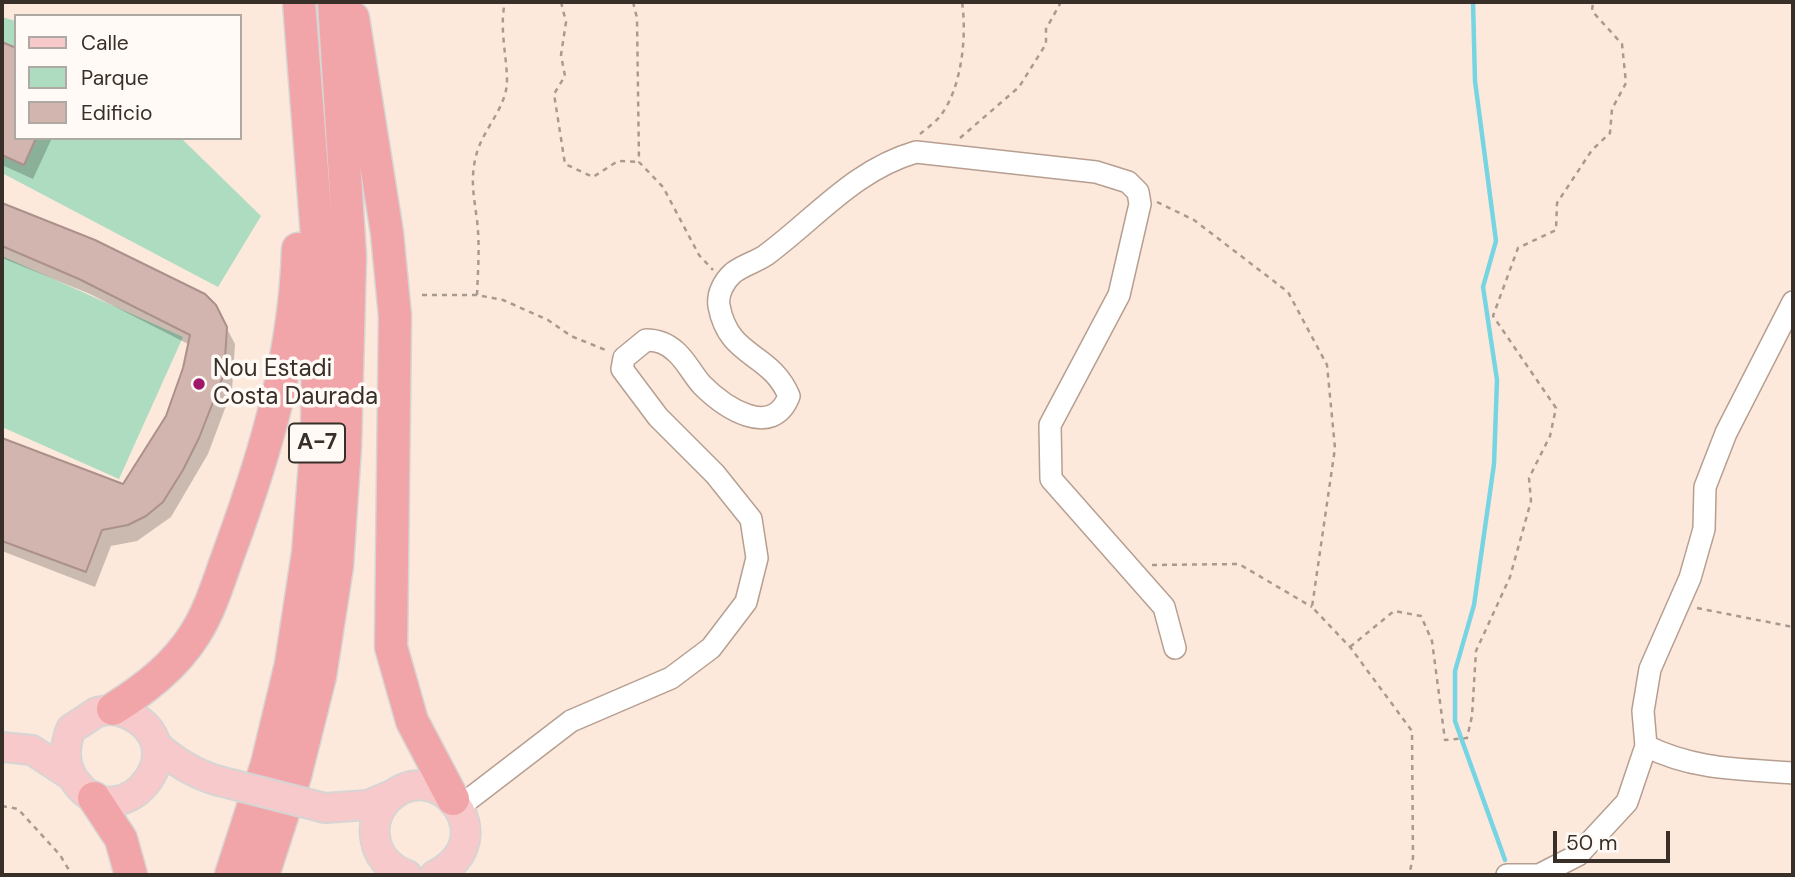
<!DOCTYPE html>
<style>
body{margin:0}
#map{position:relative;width:1795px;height:877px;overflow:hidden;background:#fde9dc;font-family:"DM Sans",sans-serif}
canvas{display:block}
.frame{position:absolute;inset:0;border:4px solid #382f29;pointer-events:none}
.legend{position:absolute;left:14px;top:14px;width:228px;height:126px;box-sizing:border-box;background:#fffaf6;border:2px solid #afa9a4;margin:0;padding:9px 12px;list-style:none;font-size:21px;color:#382f29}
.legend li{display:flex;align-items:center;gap:14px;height:35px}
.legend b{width:35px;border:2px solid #afa9a4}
.scale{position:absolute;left:1553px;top:831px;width:117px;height:32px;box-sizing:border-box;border:4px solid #382f29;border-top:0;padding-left:9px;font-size:21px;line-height:24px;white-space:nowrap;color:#382f29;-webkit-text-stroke:5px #fffaf6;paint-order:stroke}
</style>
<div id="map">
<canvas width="1795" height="877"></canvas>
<div class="frame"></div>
<ul class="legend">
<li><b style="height:9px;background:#f7c9cb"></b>Calle</li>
<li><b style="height:19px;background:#addcc0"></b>Parque</li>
<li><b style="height:19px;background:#d2b5af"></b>Edificio</li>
</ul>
<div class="scale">50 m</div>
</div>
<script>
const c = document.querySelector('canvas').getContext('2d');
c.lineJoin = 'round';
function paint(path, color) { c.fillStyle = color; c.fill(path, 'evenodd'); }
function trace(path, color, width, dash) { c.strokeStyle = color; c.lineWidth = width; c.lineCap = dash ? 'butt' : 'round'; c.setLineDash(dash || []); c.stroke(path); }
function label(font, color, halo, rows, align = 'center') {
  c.font = font + ' "DM Sans",sans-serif'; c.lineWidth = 7; c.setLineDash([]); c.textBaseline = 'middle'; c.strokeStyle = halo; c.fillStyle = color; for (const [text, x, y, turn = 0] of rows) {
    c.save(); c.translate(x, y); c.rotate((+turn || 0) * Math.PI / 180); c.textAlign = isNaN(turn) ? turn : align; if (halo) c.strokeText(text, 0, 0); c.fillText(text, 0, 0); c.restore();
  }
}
paint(new Path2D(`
 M2 17 16 21V138H181L261 216 218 287 2 173Z
 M2 256 183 337 119 479 2 427Z`), '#addcc0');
paint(new Path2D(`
 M2 44 16 50V138H52L33 179 2 165Z
 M2 205 94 242 224 323 235 344 232 390 208 454 171 517 137 541 111 546 95 587 2 551V439L124 487 168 417 190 345 90 294 2 258Z`), '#0003');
trace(new Path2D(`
 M1473 2 1475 81 1496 241 1483 287 1497 380 1494 464 1474 605 1455 671V721L1505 860`), '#76d4e3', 4.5);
const building = new Path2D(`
 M2 42 16 48V138H36L24 165 2 155Z
 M2 203 95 240 205 294 216 305 227 327 224 374 199 438 183 470 163 502 146 516 128 525 102 530 86 572 2 541V438L123 484 166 416 183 368 190 335 79 279 2 246Z`);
paint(building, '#d2b5af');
trace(building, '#ac908b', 2);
const minor = new Path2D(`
 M1646 746C1694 770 1741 769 1793 773
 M459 807 571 721 671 678 711 648 746 602 757 558 751 519 715 474 658 417 622 369 624 358 646 340C658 340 666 343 675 351 686 360 692 374 702 385 724 407 772 440 789 396 770 351 729 359 719 306 717 294 724 281 733 273 743 265 756 262 766 255 816 218 854 170 916 152L1096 172 1128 182 1138 192 1140 204 1119 295 1050 425 1051 479 1164 607 1175 648
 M1507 875H1539L1578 855 1627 802 1646 746 1643 711 1650 669 1690 578 1704 529 1705 487 1726 433 1793 302`);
const major = new Path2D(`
 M113 709C211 736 121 847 75 781 63 765 64 747 71 729L97 712Z
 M156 745C175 762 194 774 219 781
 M2 747 32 750 70 775
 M325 808 368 805 394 794
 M407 875C389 868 377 856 375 836 373 824 378 810 386 801 436 749 507 839 435 875`);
const highway = new Path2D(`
 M353 18 387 233 395 316 391 647 412 721 453 799
 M113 709C145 689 175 666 195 634 211 609 220 577 230 550 266 452 295 354 298 249
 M94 798 121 839 131 875
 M231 875 267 764 291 664 308 553 317 437 319 262 299 2
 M263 875 295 776 320 676 337 566 345 447 350 256 334 2`);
trace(minor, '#b69f90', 24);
trace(major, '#d7d5d4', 32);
trace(highway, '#d7d5d4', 35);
trace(new Path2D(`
 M561 2 566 22 561 55 565 76 554 94 565 164 593 177 618 161 639 162
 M633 2 637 18 639 162 663 187 699 255 713 270
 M920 134C927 128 936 122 941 115 962 87 967 35 962 2
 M960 138 1019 87 1046 44V29L1061 2
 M1157 202 1194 220 1288 292 1327 365 1335 448 1312 607 1350 647 1412 731 1413 858 1409 875
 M422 295H477L503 300 548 320 571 336 608 351
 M477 295C478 270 480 245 477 220 474 197 470 179 476 156 482 130 506 109 507 82 507 55 499 29 505 2
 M1152 565 1239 564 1312 607
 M1697 608 1793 627
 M1350 647 1394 611 1421 616 1432 641 1445 740 1467 738 1472 716 1476 651 1510 577 1531 501 1529 478 1550 436 1556 408 1493 316 1518 248 1556 230 1557 203 1592 150 1610 133 1612 109 1626 83 1622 44 1592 11 1593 2
 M2 806 18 809 60 855 72 875`), '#a99a90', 2.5, [5, 5]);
trace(minor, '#fff', 21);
trace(major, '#f7c9cb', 28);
trace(highway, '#f2a5a8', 32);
const majorBridge = new Path2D(`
 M219 781 325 808`);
trace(majorBridge, '#d7d5d4', 32, []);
trace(majorBridge, '#f7c9cb', 28);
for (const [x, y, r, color] of [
 [199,384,7,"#9d1869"]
]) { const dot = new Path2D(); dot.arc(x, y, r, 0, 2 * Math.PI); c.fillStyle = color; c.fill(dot); trace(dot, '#fffaf6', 2.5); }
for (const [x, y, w] of [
 [317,443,56]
]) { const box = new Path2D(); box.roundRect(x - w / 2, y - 19.5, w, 39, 5); c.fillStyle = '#fffaf6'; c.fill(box); trace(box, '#382f29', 2); }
label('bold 23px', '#382f29', null, [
 ["A-7",317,443]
]);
label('24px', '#382f29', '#fffaf6', [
 ["Nou Estadi",213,370],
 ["Costa Daurada",213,398]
], 'left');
</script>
